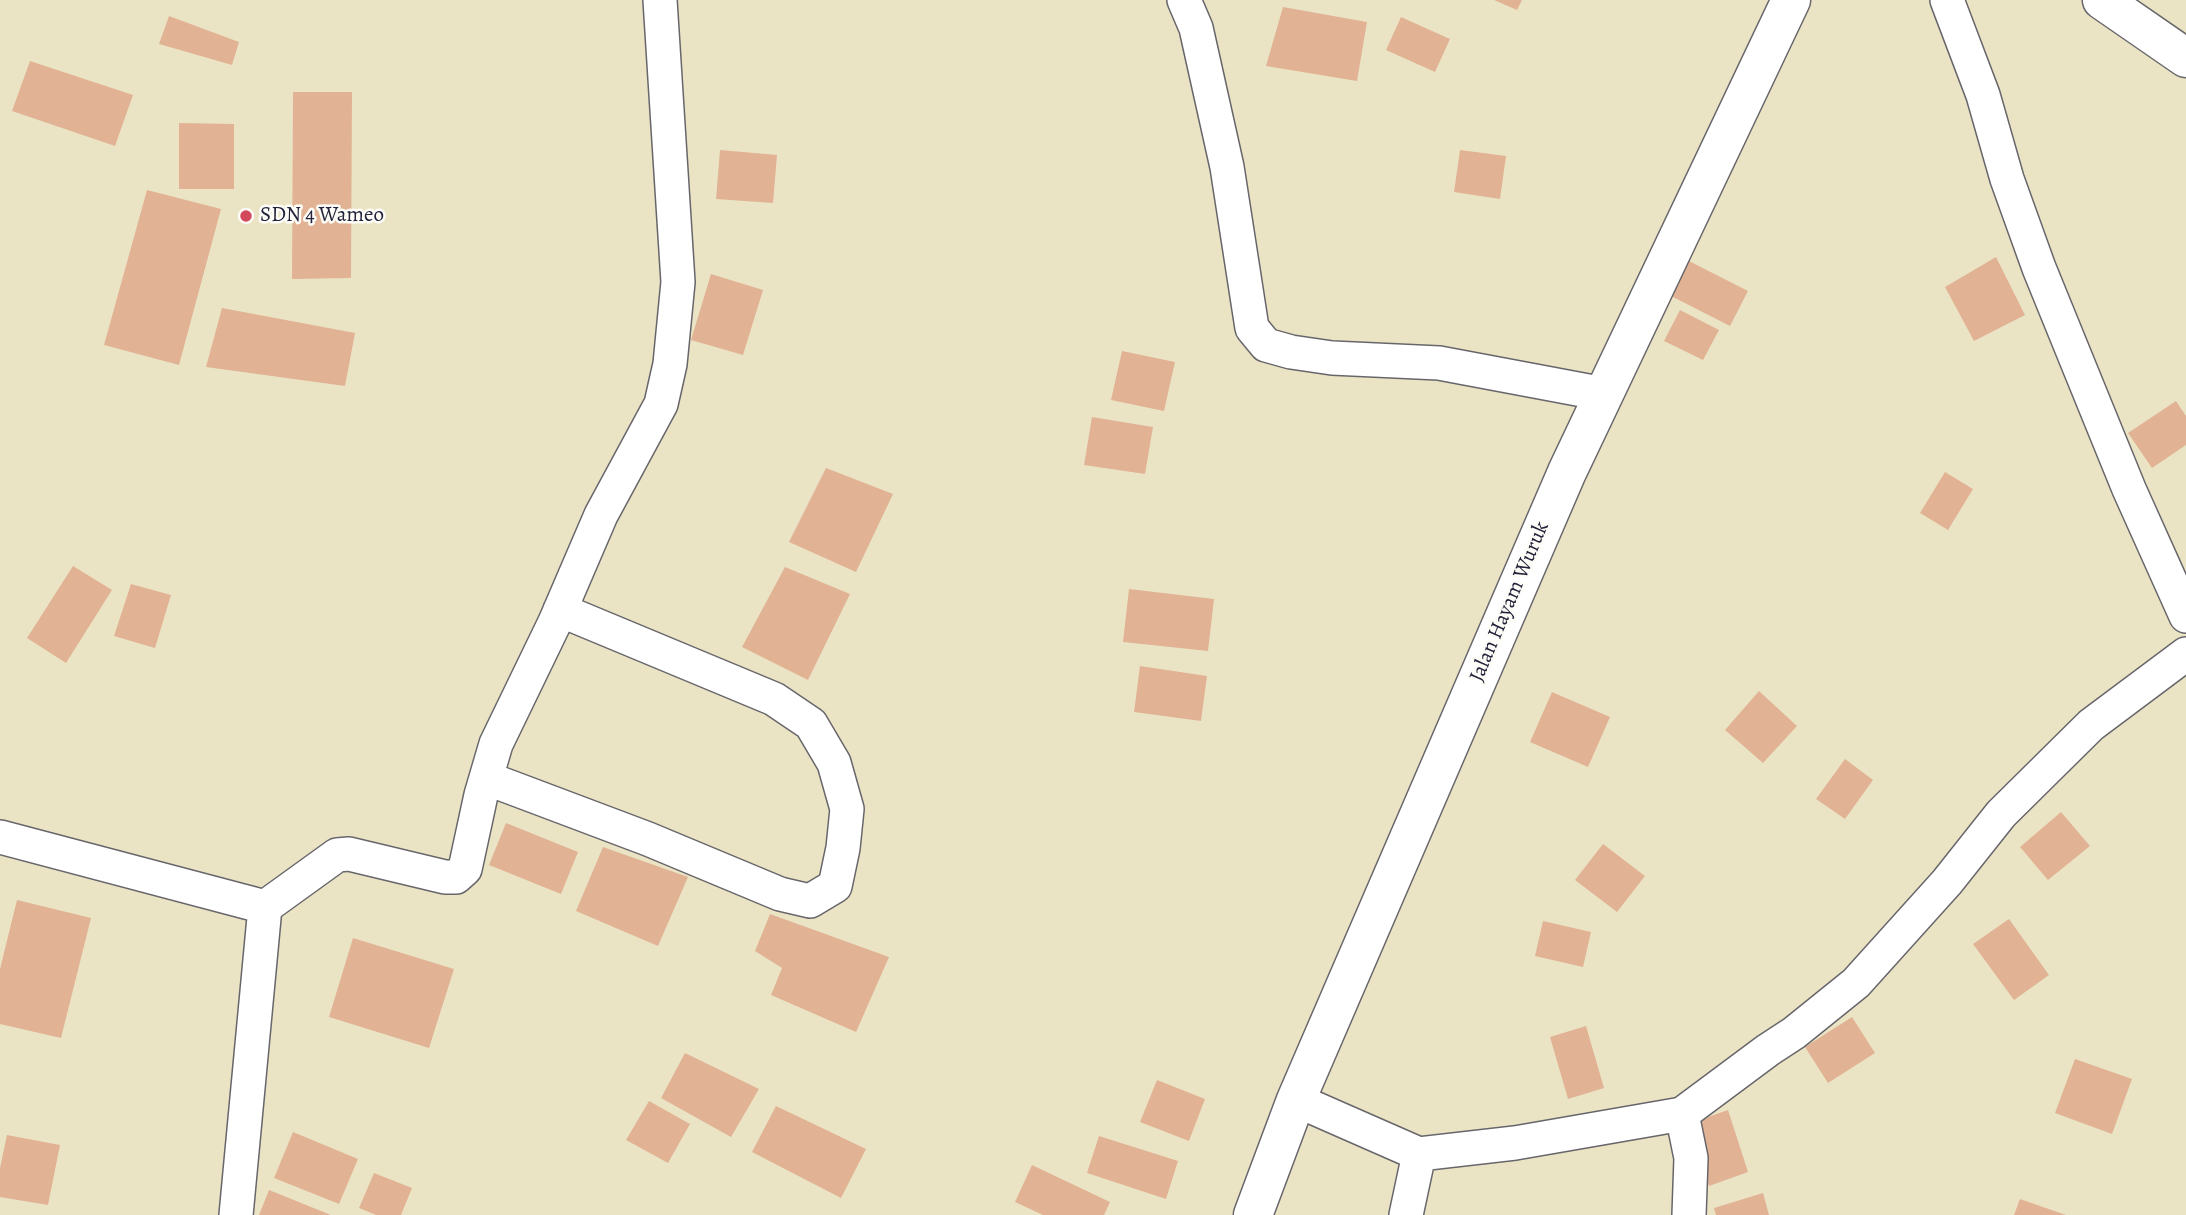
<!DOCTYPE html>
<style>
body{margin:0}
canvas{display:block;background:#eae4c5}
</style>
<canvas width="2186" height="1215"></canvas>
<script>
const c = document.querySelector('canvas').getContext('2d');
c.lineJoin = 'round';
function paint(path, color) { c.fillStyle = color; c.fill(path, 'evenodd'); }
function trace(path, color, width, dash) { c.strokeStyle = color; c.lineWidth = width; c.lineCap = dash ? 'butt' : 'round'; c.setLineDash(dash || []); c.stroke(path); }
function label(font, color, halo, rows, align = 'center') {
  c.font = font + ' Alegreya,serif'; c.lineWidth = 5; c.setLineDash([]); c.textBaseline = 'middle'; c.strokeStyle = halo; c.fillStyle = color; for (const [text, x, y, turn = 0] of rows) {
    c.save(); c.translate(x, y); c.rotate((+turn || 0) * Math.PI / 180); c.textAlign = isNaN(turn) ? turn : align; if (halo) c.strokeText(text, 0, 0); c.fillText(text, 0, 0); c.restore();
  }
}
paint(new Path2D(`
 M1494 0H1522L1517 10Z
 M1283 7 1367 22 1357 81 1266 66Z
 M169 16 239 42 232 65 159 44Z
 M1401 17 1450 39 1435 72 1386 50Z
 M30 61 133 95 115 146 12 111Z
 M293 92H352L351 278 292 279Z
 M179 123 234 124V189H179Z
 M720 150 777 155 773 203 716 199Z
 M1460 150 1506 156 1500 199 1454 192Z
 M147 190 221 209 179 365 104 345Z
 M1996 257 2025 315 1974 341 1945 287Z
 M1689 261 1748 291 1730 326 1671 296Z
 M711 274 763 290 743 355 691 340Z
 M222 308 355 333 345 386 206 367Z
 M1680 310 1719 330 1703 360 1664 341Z
 M1122 351 1175 362 1164 411 1111 400Z
 M2176 401 2186 416V445L2152 468 2128 433Z
 M1092 417 1153 427 1145 474 1084 465Z
 M826 468 893 494 856 572 789 542Z
 M1945 472 1973 489 1948 530 1920 513Z
 M73 566 112 590 66 663 27 638Z
 M785 567 850 594 808 680 742 647Z
 M131 584 171 595 155 648 114 636Z
 M1129 589 1214 599 1208 651 1123 642Z
 M1140 666 1207 676 1201 721 1134 712Z
 M1759 691 1797 726 1763 763 1725 730Z
 M1552 692 1610 717 1588 767 1530 742Z
 M1845 759 1873 780 1845 819 1816 799Z
 M2061 812 2090 846 2048 880 2020 847Z
 M506 823 578 852 561 894 489 865Z
 M1603 844 1645 876 1617 912 1575 880Z
 M603 847 688 877 658 946 576 911Z
 M17 900 91 918 61 1038 0 1024V969Z
 M770 914 889 957 856 1032 771 995 782 968 755 951Z
 M2009 919 2049 975 2014 1000 1973 944Z
 M1543 921 1591 932 1583 967 1535 956Z
 M353 938 454 969 429 1048 329 1017Z
 M1852 1017 1875 1053 1828 1083 1805 1047Z
 M1586 1026 1604 1088 1568 1099 1550 1037Z
 M685 1053 759 1089 731 1137 661 1098Z
 M2075 1059 2132 1079 2112 1134 2055 1113Z
 M1157 1080 1205 1099 1189 1141 1140 1122Z
 M649 1101 690 1124 668 1163 626 1140Z
 M776 1106 866 1149 841 1198 752 1152Z
 M1728 1110 1748 1172 1709 1186 1688 1124Z
 M293 1132 358 1159 339 1204 274 1178Z
 M7 1135 60 1145 48 1205 0 1197V1168Z
 M1099 1136 1178 1161 1166 1199 1087 1173Z
 M1032 1165 1110 1202 1104 1215H1043L1015 1202Z
 M374 1173 412 1188 401 1215H376L359 1208Z
 M269 1190 331 1215H259Z
 M1763 1193 1769 1215H1716L1714 1208Z
 M2020 1199 2066 1215H2014Z`), '#e1b394');
const minor = new Path2D(`
 M1184 0 1196 28 1227 167 1252 328 1266 345 1291 352 1332 358 1439 363 1604 394
 M1947 0 1983 95 2007 179 2039 268 2129 489 2186 616
 M486 778 648 839 780 894 810 901 835 886 843 848 847 809 834 763 811 724 774 699 560 610
 M0 837 265 907 337 855 349 854 445 877H456L465 869 481 795 496 744 555 622 601 515 661 404 670 364 678 282 660 0
 M1296 1100 1419 1154
 M1682 1114 1691 1158 1689 1215
 M236 1215 265 907
 M1406 1215 1419 1154 1515 1143 1682 1114 1768 1050 1794 1033 1856 983 1947 882 2001 814 2091 725 2186 654`);
const tertiary = new Path2D(`
 M2102 0 2186 58
 M1253 1215 1296 1100 1567 472 1791 0`);
trace(minor, '#68666b', 36);
trace(tertiary, '#68666b', 41);
trace(minor, '#fff', 33);
trace(tertiary, '#fff', 38);
for (const [x, y, r, color] of [
 [246,216,7,"#d1495b"]
]) { const dot = new Path2D(); dot.arc(x, y, r, 0, 2 * Math.PI); c.fillStyle = color; c.fill(dot); trace(dot, '#fdfcf7', 2.5); }
label('21px', '#22223b', '#fdfcf7', [
 ["SDN 4 Wameo",260,216]
], 'left');
label('21px', '#22223b', '#fdfcf7', [
 ["Jalan Hayam Wuruk",1510,602,-67]
]);
</script>
